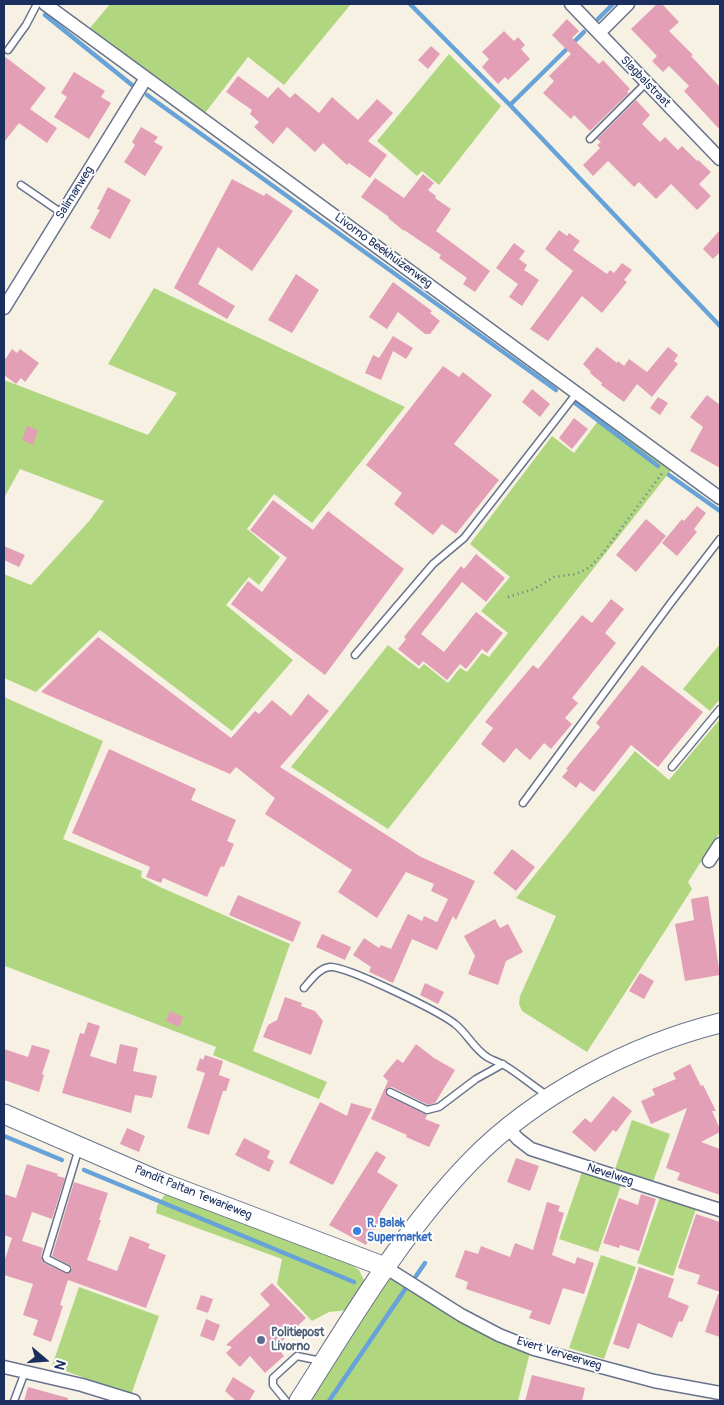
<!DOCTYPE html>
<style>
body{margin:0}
#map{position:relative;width:724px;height:1405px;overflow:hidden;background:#f7f1e3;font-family:Pangolin,sans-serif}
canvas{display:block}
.frame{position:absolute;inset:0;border:5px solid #1b2f5e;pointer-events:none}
.north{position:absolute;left:20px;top:1335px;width:50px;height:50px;-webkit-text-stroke:4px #fff;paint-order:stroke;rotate:108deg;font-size:14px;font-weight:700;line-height:20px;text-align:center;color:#1b2f5e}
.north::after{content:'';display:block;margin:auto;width:18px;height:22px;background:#1b2f5e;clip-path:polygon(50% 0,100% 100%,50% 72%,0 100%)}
</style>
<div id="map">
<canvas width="724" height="1405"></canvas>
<div class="frame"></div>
<div class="north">N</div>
</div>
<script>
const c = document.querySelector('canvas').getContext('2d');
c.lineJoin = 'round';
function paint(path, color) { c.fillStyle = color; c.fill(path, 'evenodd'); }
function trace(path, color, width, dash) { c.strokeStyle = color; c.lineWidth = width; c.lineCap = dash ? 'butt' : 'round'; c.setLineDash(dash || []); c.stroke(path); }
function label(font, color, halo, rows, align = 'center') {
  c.font = font + ' Pangolin,sans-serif'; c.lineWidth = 4; c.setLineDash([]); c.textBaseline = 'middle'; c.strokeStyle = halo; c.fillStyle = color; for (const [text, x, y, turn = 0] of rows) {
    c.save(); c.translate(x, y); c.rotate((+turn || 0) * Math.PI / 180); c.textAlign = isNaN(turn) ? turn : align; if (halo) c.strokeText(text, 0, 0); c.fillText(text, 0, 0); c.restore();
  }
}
paint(new Path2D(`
 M110 4H351L284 85 248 57 205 113 90 28Z
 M449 54 501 106 439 185 422 171 417 176 377 141Z
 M154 288 405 407 312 523 274 494 247 529 280 557 259 585 249 577 226 605 293 660 232 731 100 630 36 692 4 678V574L31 585 90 520 104 501 20 469 4 498V380L148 435 177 393 108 364Z
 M601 417 672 469 388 829 291 767 388 645 419 669 424 664 448 683 460 668 467 672 482 653 489 657 508 633 481 611 510 577 470 544 552 436 574 453Z
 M720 644V699L710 711 683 689Z
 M4 697 103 741 63 839 142 871 141 877 160 887 290 944 253 1051 327 1082 319 1099 213 1055 216 1047 5 966 4 968Z
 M720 719V832L688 882 692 889 587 1052 522 1011 519 1004 520 996 556 916 516 898 635 751 669 780Z
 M632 1120 670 1134 652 1185 614 1172Z
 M582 1172 621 1185 598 1252 559 1239Z
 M168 1190 347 1262 359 1270 365 1282 348 1310 329 1312 312 1321 277 1284 282 1259 156 1213 157 1206Z
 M660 1197 696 1209 673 1276 637 1263Z
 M601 1255 636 1267 604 1359 569 1348Z
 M392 1274 530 1352 518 1401H310Z
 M79 1287 159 1316 131 1395 52 1366Z`), '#b0d680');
trace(new Path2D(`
 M410 4 510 105
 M45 15 132 85
 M598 19 613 4
 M584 32 510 105 720 326
 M147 95 556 390
 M575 403 658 466
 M669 475 720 511
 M4 1136 62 1160
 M84 1170 354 1282
 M416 1276 425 1263
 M329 1401 408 1285`), '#67a3d8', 4.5);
paint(new Path2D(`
 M657 4H662L679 22 669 31 693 55 691 56 720 87V130L684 91 689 86 669 66 663 72 652 61 657 56 631 29Z
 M567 19 579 31 572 38 599 64 603 60 630 89 627 92 629 93 590 131 574 115 571 119 543 93 554 81 549 76 571 54 552 35Z
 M504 31 514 41 518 37 525 45 521 49 530 59 508 80 505 77 498 84 482 67 489 59 482 52Z
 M431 46 440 54 428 69 418 60Z
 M4 56 46 88 30 109 57 128 47 143 19 123 4 142Z
 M74 72 105 91 101 97 111 103 89 139 54 117 67 97 61 93Z
 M238 76 268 98 278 87 290 98 295 93 319 113 332 97 358 120 377 99 393 113 368 141 387 155 370 178 349 163 347 165 323 143 315 152 287 127 273 144 254 127 259 122 250 114 252 110 226 92Z
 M636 100 650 115 642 124 660 142 665 137 678 150 682 146 697 161 698 160 711 172 699 184 711 196 697 210 671 184 656 199 639 182 634 187 608 161 593 176 583 165 600 148 597 145 601 142 597 139Z
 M141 127 158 137 154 142 163 147 145 176 124 162 135 145 132 142Z
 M423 174 434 183 428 190 436 196 435 198 451 209 436 231 490 271 475 292 463 284 467 278 439 258 441 255 404 230V231L388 218 389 217 361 197 375 178 404 198Z
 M232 179 264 196 266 193 293 211 252 271 218 247 198 284 235 306 227 319 174 288Z
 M108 187 131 200 110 239 90 228 100 210 97 209Z
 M559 230 567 236 569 233 580 241 573 250 607 274 610 270 614 273 622 263 632 270 624 280 627 282 602 313 582 296 548 341 530 329 573 271 545 249Z
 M720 230V252L713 259 703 249Z
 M514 243 525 251 519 259 527 265 524 270 539 280 522 306 509 297 518 284 496 268Z
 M296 274 319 290 292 333 268 320Z
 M393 282 432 311 430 313 440 321 430 334H425L398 312 387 329 369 317Z
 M393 336 413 348 406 359 393 351 381 380 365 373 373 355 379 358Z
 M597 347 617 363 618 361 624 366 629 359 647 372 668 347 678 355 674 361 678 364 652 397 637 384 624 402 601 385 602 383 590 373 591 372 583 364Z
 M12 349 17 353 20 349 39 363 25 382 21 378 16 384 4 375V361Z
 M443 366 459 377 463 372 492 395 454 444 499 480 456 534 442 524 433 535 394 504 402 493 366 465Z
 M532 389 550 404 540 417 522 402Z
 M707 395 720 405V468L690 451 703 427 690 417Z
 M658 397 668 403 660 415 650 408Z
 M574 418 588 429 572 449 559 438Z
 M27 426 38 430 33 445 22 440Z
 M273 500 313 530 328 511 404 569 325 675 231 604 248 581 262 592 287 558 250 530Z
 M697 506 706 513 694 529 697 532 677 556 662 543 682 519 684 521Z
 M646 519 666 536 636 572 616 555Z
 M4 546 25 555 19 567 4 560Z
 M476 554 505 578 486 602 462 582 421 634 444 652 476 612 503 633 487 653 482 649 466 669 460 664 447 680 423 661 419 666 398 649 406 639 404 637 461 566 464 569Z
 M611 599 624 609 605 633 616 643 572 698 578 703 565 718 572 724 551 749 544 743 530 760 516 748 504 763 481 744 493 728 485 722 533 665 538 669 582 615 592 623Z
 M98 637 231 738 255 711 259 714 272 700 291 716 308 694 329 711 280 767 421 857 475 881 456 920 453 916 437 950 412 939 393 983 369 972 371 967 353 955 364 938 379 948 381 945 391 949 408 914 422 921 424 916 437 922 448 899 431 891 434 884 406 872 377 918 338 892 352 870 265 814 275 798 236 767 230 774 41 692Z
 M642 665 703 712 658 767 631 745 594 792 580 782 576 788 562 777 568 770 566 769 600 727 596 723Z
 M109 749 196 789 191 800 236 820 227 841 234 844 224 867 221 866 207 897 163 878 161 883 146 877 150 867 72 833Z
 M512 849 535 867 516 891 493 873Z
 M238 895 301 922 293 942 229 915Z
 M708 896 720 975 685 981 675 924 694 920 691 899Z
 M495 919 500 928 508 924 523 952 506 961 498 985 468 974 475 956 464 936Z
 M322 934 351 947 345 960 316 947Z
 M640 973 654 981 644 999 629 991Z
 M425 983 444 992 438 1004 420 995Z
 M285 997 302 1003 301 1006 315 1011 323 1021 311 1055 263 1037 268 1025 277 1020Z
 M170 1011 183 1017 179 1027 166 1021Z
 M88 1022 100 1026 90 1056 116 1064 120 1044 138 1048 133 1071 157 1076 152 1098 135 1095 131 1113 62 1093 80 1033 84 1034Z
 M416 1044 434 1058 455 1070 435 1103 428 1105 392 1087 387 1088 385 1093 388 1096 427 1115 425 1119 440 1125 429 1147 406 1137 407 1135 371 1119 388 1081 383 1076 397 1059 403 1063Z
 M32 1045 50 1050 42 1074 44 1075 39 1092 4 1080V1049L28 1057Z
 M205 1055 223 1061 219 1075 230 1079 226 1091H223L209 1135 187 1128 205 1073 196 1070 200 1058 203 1060Z
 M690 1064 701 1086 703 1085 716 1111H712L720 1129V1132L701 1142 720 1149V1195L677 1180 680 1173 666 1168 687 1108 651 1124 641 1101 655 1095 652 1089 676 1079 673 1073Z
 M613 1096 632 1111 616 1132 613 1130 595 1152 572 1132 585 1118 591 1123Z
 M320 1102 347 1116 351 1103 372 1109 333 1185 289 1163Z
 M127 1128 145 1136 139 1152 120 1144Z
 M244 1138 270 1151 267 1158 274 1161 269 1172 235 1155Z
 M376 1151 386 1157 377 1172 398 1185 379 1215 382 1216 366 1245 329 1225Z
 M516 1158 539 1166 530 1191 507 1182Z
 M27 1164 58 1174 57 1176 65 1178 52 1219 32 1212 22 1241 43 1248 41 1256 44 1263 65 1273H69L72 1269 71 1266 52 1256 74 1182 108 1193 99 1220H101L87 1260 117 1271 130 1236 150 1244 148 1248 166 1255 146 1308 68 1280 60 1305 63 1306 51 1342 33 1335 38 1320 23 1315 33 1284 4 1275V1262L12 1238 4 1235V1194L16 1198Z
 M641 1194 656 1199 639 1251 620 1245 619 1248 603 1243 619 1198 638 1205Z
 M547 1202 560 1206 558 1211 564 1213 552 1255 575 1264 577 1257 594 1263 584 1294 563 1288 550 1325 529 1318 532 1311 466 1289 468 1282 455 1277 465 1250 478 1254 481 1246 510 1257 515 1243 533 1250Z
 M696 1214 720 1222V1292L697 1284 700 1275 678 1268Z
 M639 1267 674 1279 668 1297 689 1306 682 1322 679 1321 672 1338 638 1323 629 1349 613 1344Z
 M272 1283 306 1318 282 1341 286 1345 280 1351 284 1356 265 1373 250 1356 240 1367 226 1353 232 1347 226 1345 270 1305 260 1294Z
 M718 1294H720V1337L705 1332Z
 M201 1295 213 1299 208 1313 196 1309Z
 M206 1319 220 1325 214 1341 200 1336Z
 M532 1375 585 1388 582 1401H525Z
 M233 1377 255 1391 249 1401H236L225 1391Z
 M28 1387 68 1398V1401H24Z`), '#e39fb6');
const lane = new Path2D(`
 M8 50 26 25 37 4
 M590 139 646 83
 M21 185 63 214
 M355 655 433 564 464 538 576 394
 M672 767 720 709
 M523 803 670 604 720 539
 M304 988C311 980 319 968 330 967 347 966 440 1012 455 1024 467 1033 473 1048 487 1057 492 1060 498 1062 504 1065 519 1074 533 1086 548 1096
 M390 1092 427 1110 439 1107 476 1079 503 1064
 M67 1269 47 1259 46 1257 79 1148
 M14 1401 25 1372
 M286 1401 273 1385V1378L297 1356 321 1361`);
const street = new Path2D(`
 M45 4 720 498
 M571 4 720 159
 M599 33 628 4
 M4 308 146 78
 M709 861 720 844
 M508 1128 518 1139 531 1149 720 1210
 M385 1267 461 1315 499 1335 534 1349 654 1381 720 1393
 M4 1367 82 1385 134 1401`);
const secondary = new Path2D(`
 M4 1114 161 1182 385 1267
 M299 1401C352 1318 402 1232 471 1161 535 1095 632 1045 720 1023`);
trace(lane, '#68738d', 9);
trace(street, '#68738d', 15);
trace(secondary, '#68738d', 21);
trace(new Path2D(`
 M508 597 534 589 554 577 576 574 590 567 603 553 663 472`), '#68738d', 2.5, [1, 4]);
trace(lane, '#fff', 6);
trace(street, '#fff', 12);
trace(secondary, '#fff', 19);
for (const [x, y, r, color] of [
 [357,1231,5,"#3f7fe0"],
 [261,1340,5,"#5c6f8a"]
]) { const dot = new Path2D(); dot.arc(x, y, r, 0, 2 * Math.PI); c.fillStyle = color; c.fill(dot); trace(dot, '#fff', 2); }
label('12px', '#1b2f5e', '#fff', [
 ["Slagbalstraat",645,82,46],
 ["Salimanweg",75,193,-58],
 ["Livorno Beekhuizenweg",383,251,36],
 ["Nevelweg",610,1175,18],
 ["Pandit Paltan Tewarieweg",193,1193,22],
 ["Evert Verveerweg",559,1354,17]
]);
label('bold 12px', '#366cbe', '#fff', [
 ["R. Balak",367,1224],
 ["Supermarket",367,1238]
], 'left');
label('bold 12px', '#4e5e75', '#fff', [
 ["Politiepost",271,1333],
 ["Livorno",271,1347]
], 'left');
</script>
